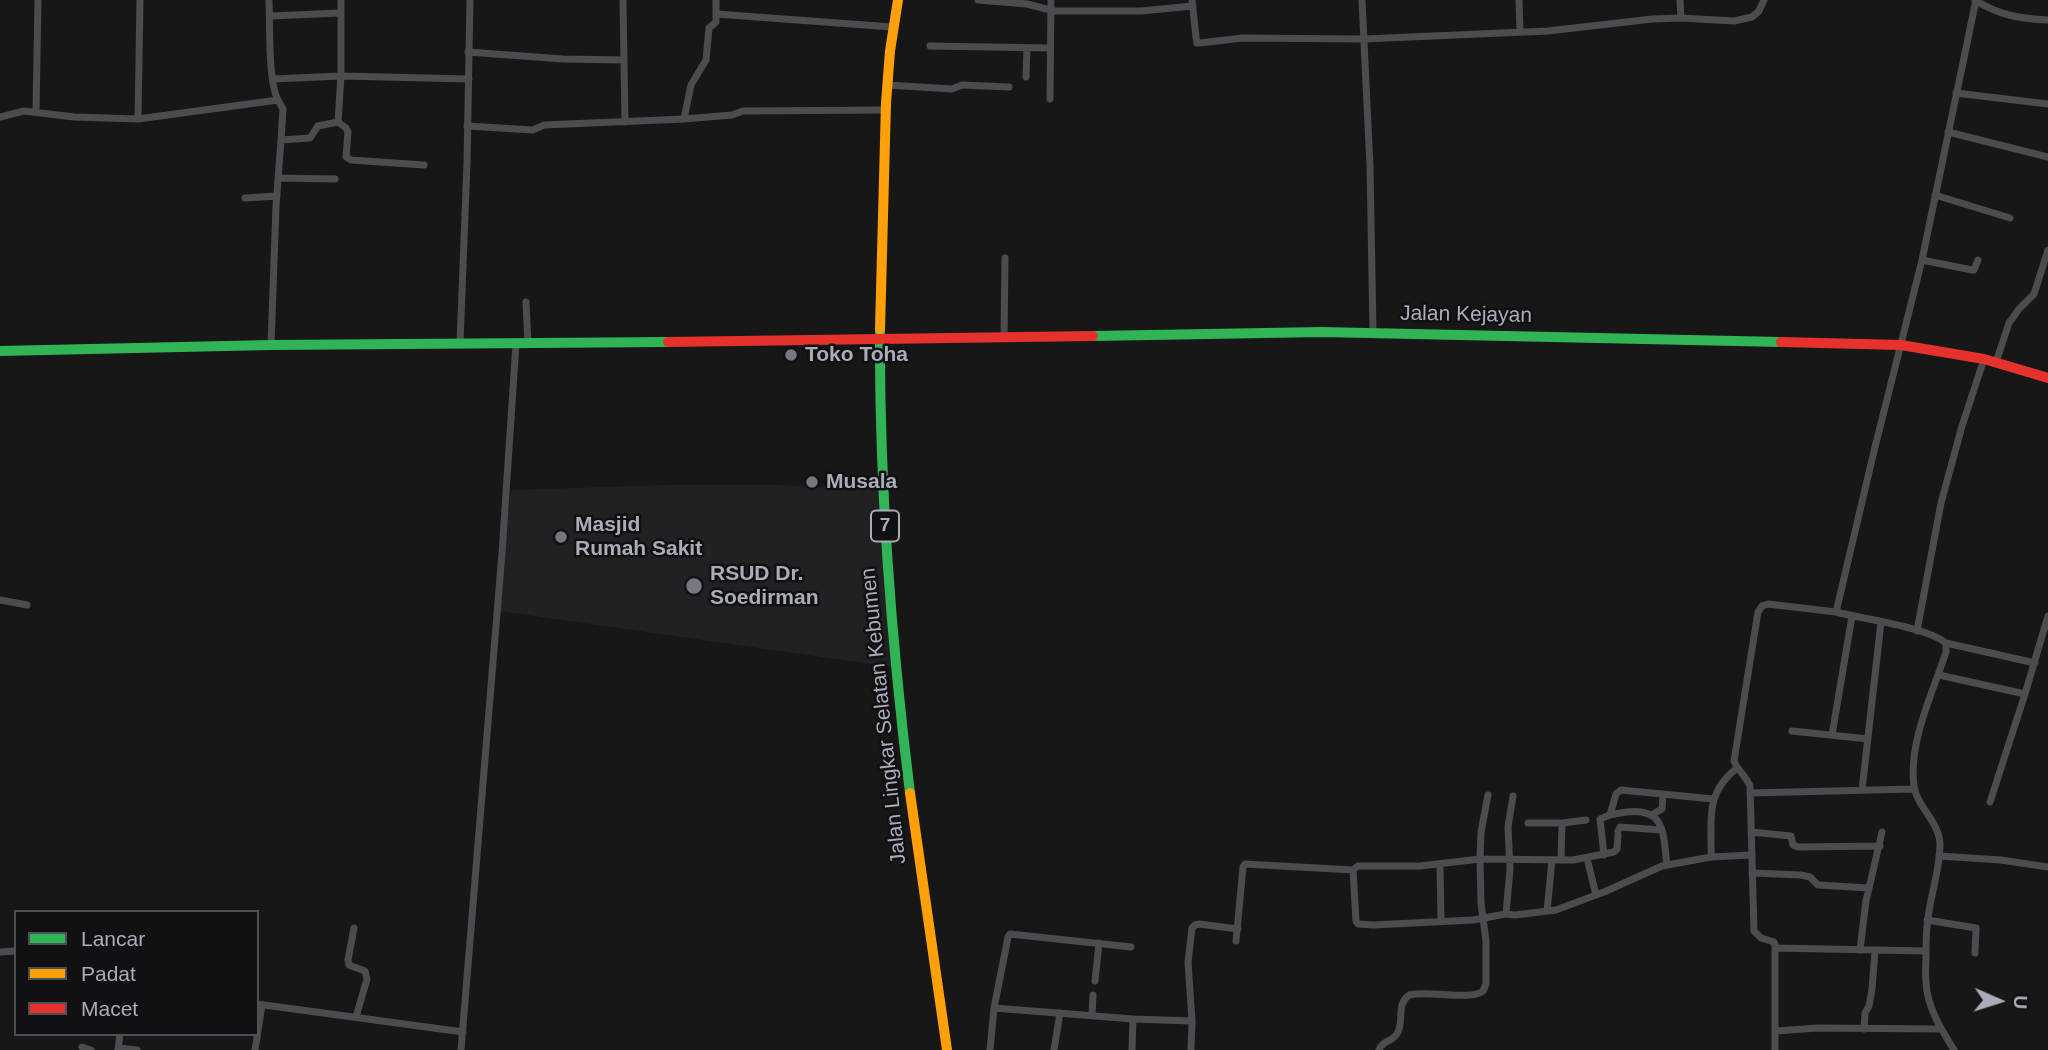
<!DOCTYPE html>
<style>
body{margin:0}
#map{position:relative;width:2048px;height:1050px;overflow:hidden;background:#171717;font-family:Arial,sans-serif}
canvas{display:block}
.legend{position:absolute;left:14px;top:910px;width:245px;height:126px;box-sizing:border-box;background:#111113;border:2px solid #4d4f55;margin:0;padding:9px 12px;list-style:none;font-size:21px;color:#a8adb8}
.legend li{display:flex;align-items:center;gap:14px;height:35px}
.legend b{width:35px;border:2px solid #4d4f55}
.north{position:absolute;left:1964px;top:966px;width:70px;height:70px;-webkit-text-stroke:5px #111113;paint-order:stroke;rotate:93deg;font-size:19px;font-weight:700;line-height:28px;text-align:center;color:#a8adb8}
.north::after{content:'';display:block;margin:auto;width:24px;height:32px;background:#a8adb8;clip-path:polygon(50% 0,100% 100%,50% 72%,0 100%)}
</style>
<div id="map">
<canvas width="2048" height="1050"></canvas>
<ul class="legend">
<li><b style="height:9px;background:#30b455"></b>Lancar</li>
<li><b style="height:9px;background:#ff9f0a"></b>Padat</li>
<li><b style="height:9px;background:#e5322d"></b>Macet</li>
</ul>
<div class="north">U</div>
</div>
<script>
const c = document.querySelector('canvas').getContext('2d');
c.lineJoin = 'round';
function paint(path, color) { c.fillStyle = color; c.fill(path, 'evenodd'); }
function trace(path, color, width, dash) { c.strokeStyle = color; c.lineWidth = width; c.lineCap = dash ? 'butt' : 'round'; c.setLineDash(dash || []); c.stroke(path); }
function label(font, color, halo, rows, align = 'center') {
  c.font = font + ' Arial,sans-serif'; c.lineWidth = 5; c.setLineDash([]); c.textBaseline = 'middle'; c.strokeStyle = halo; c.fillStyle = color; for (const [text, x, y, turn = 0] of rows) {
    c.save(); c.translate(x, y); c.rotate((+turn || 0) * Math.PI / 180); c.textAlign = isNaN(turn) ? turn : align; if (halo) c.strokeText(text, 0, 0); c.fillText(text, 0, 0); c.restore();
  }
}
paint(new Path2D(`
 M667 485H779L879 489 892 667 499 611 501 561 511 490Z`), '#212123');
trace(new Path2D(`
 M341 0V76L338 122 346 128 348 132 346 157 351 160 424 165
 M623 0 625 122
 M978 0 1027 4 1054 11H1141L1193 6
 M1192 0 1196 37 1197 43H1200L1242 38 1364 39 1548 31 1652 19 1681 18 1734 21 1752 17 1759 11 1764 0
 M1362 0 1370 166 1373 332
 M1519 0 1520 32
 M1680 0 1681 18
 M1975 0C1998 15 2021 19 2048 20
 M716 14 892 27
 M270 16 341 13
 M930 46 1050 48
 M468 52 563 59 624 60
 M1026 77 1027 48
 M273 79 341 76 469 79
 M887 85 952 89 962 85 1009 87
 M1956 93 2048 104
 M1050 99 1051 0
 M278 100 283 109 281 140 310 138 318 126 338 122
 M36 112 38 0
 M0 117 24 111 74 117 138 119 278 100C268 82 270 23 269 0
 M138 119 140 0
 M684 119 691 85 706 60 709 28 716 22V0
 M467 126 533 130 544 125 684 119 732 115 743 111 885 110
 M1948 132 2048 157
 M278 178 335 179
 M1935 195 2010 218
 M245 198 277 196
 M1922 260 1972 270H1974L1978 260
 M526 302 528 344
 M1004 338 1005 258
 M460 343 467 163 470 0
 M271 345 276 206 281 140
 M1996 362 2009 323 2019 309 2034 294 2048 250
 M0 600 27 605
 M1836 612C1862 619 1927 627 1946 643V652C1933 692 1908 743 1914 786 1917 807 1939 821 1940 844 1940 869 1931 893 1928 918 1926 930 1926 943 1926 955 1926 964 1925 973 1926 982 1927 1007 1941 1029 1954 1050
 M1917 631 1941 503 1962 426 1984 359
 M1946 643 2035 663
 M1939 675 2025 694
 M1792 731 1868 739
 M1832 735 1852 616
 M1862 790 1881 622
 M1750 793 1914 789
 M1990 802 2025 694 2048 616
 M1653 814 1662 809 1663 794
 M1610 815 1616 794 1621 790 1713 799
 M1528 823H1562L1586 820
 M1618 831 1620 827 1661 830
 M1751 832 1791 836 1793 845 1798 847 1880 846
 M1604 855 1600 819C1609 814 1618 813 1627 812 1666 808 1663 834 1667 865
 M1939 856 2001 860 2048 867
 M1711 857C1712 820 1704 794 1737 768
 M1587 858 1596 895
 M1561 860 1562 823
 M1440 864 1441 921
 M1353 870 1356 921 1358 924 1373 925 1473 920 1506 914 1515 915 1556 910 1604 892 1662 866 1711 857 1752 855
 M1752 873 1801 875 1810 877 1818 885 1869 888
 M1547 911 1552 860
 M1506 914 1510 869 1508 827 1513 796
 M1927 920 1976 928 1975 953
 M354 928 348 960 349 965 365 971 367 979 356 1017
 M1236 941 1243 867 1245 864 1353 870 1358 866H1420L1480 859 1573 860 1614 852 1617 849 1618 835
 M1775 948 1926 951
 M1860 950 1866 901 1882 832
 M0 952 16 951
 M1095 981 1099 943
 M257 1004 463 1032
 M994 1008 1133 1019 1192 1021
 M1092 1015 1093 995
 M1864 1029 1865 1013 1869 1006 1872 989 1875 951
 M1776 1031 1818 1028 1941 1029
 M82 1047 91 1050
 M119 1048 137 1050
 M118 1050 120 1034
 M255 1050 262 1005
 M461 1050 502 553 516 344
 M990 1050 994 1008 1008 937 1010 934 1131 947
 M1054 1050 1060 1013
 M1132 1050 1133 1019
 M1191 1050 1192 1021 1188 962 1192 928 1195 925 1199 924 1238 929
 M1379 1050C1382 1040 1394 1042 1398 1032 1404 1019 1396 1005 1409 995 1429 990 1470 1001 1483 991L1486 984V941L1481 903 1480 859 1481 832 1488 795
 M1775 1050V945L1774 942 1761 938 1754 931 1750 786C1746 776 1738 771 1734 761L1758 612 1762 606 1768 604 1836 612 1875 447 1922 260 1976 0`), '#4b4c50', 7);
trace(new Path2D(`
 M880 329C879 485 891 639 910 793
 M1093 336 1322 332 1781 342
 M0 351 271 345 668 342`), '#30b455', 10);
trace(new Path2D(`
 M880 329 886 103 890 51 898 0
 M910 793 947 1050`), '#ff9f0a', 10);
trace(new Path2D(`
 M668 342 1093 336
 M1781 342 1901 345 1984 359 2048 378`), '#e5322d', 10);
for (const [x, y, r, color] of [
 [791,355,7,"#757880"],
 [812,482,7,"#757880"],
 [561,537,7,"#757880"],
 [694,586,9,"#757880"]
]) { const dot = new Path2D(); dot.arc(x, y, r, 0, 2 * Math.PI); c.fillStyle = color; c.fill(dot); trace(dot, '#111113', 2.5); }
for (const [x, y, w] of [
 [885,526,28]
]) { const box = new Path2D(); box.roundRect(x - w / 2, y - 15.5, w, 31, 5); c.fillStyle = '#111113'; c.fill(box); trace(box, '#a8adb8', 2); }
label('bold 19px', '#a8adb8', null, [
 ["7",885,526]
]);
label('21px', '#a8adb8', '#111113', [
 ["Jalan Kejayan",1466,315,1],
 ["Jalan Lingkar Selatan Kebumen",884,716,-96]
]);
label('bold 21px', '#a8adb8', '#111113', [
 ["Toko Toha",805,355],
 ["Musala",826,482],
 ["Masjid",575,525],
 ["Rumah Sakit",575,549],
 ["RSUD Dr.",710,574],
 ["Soedirman",710,598]
], 'left');
</script>
